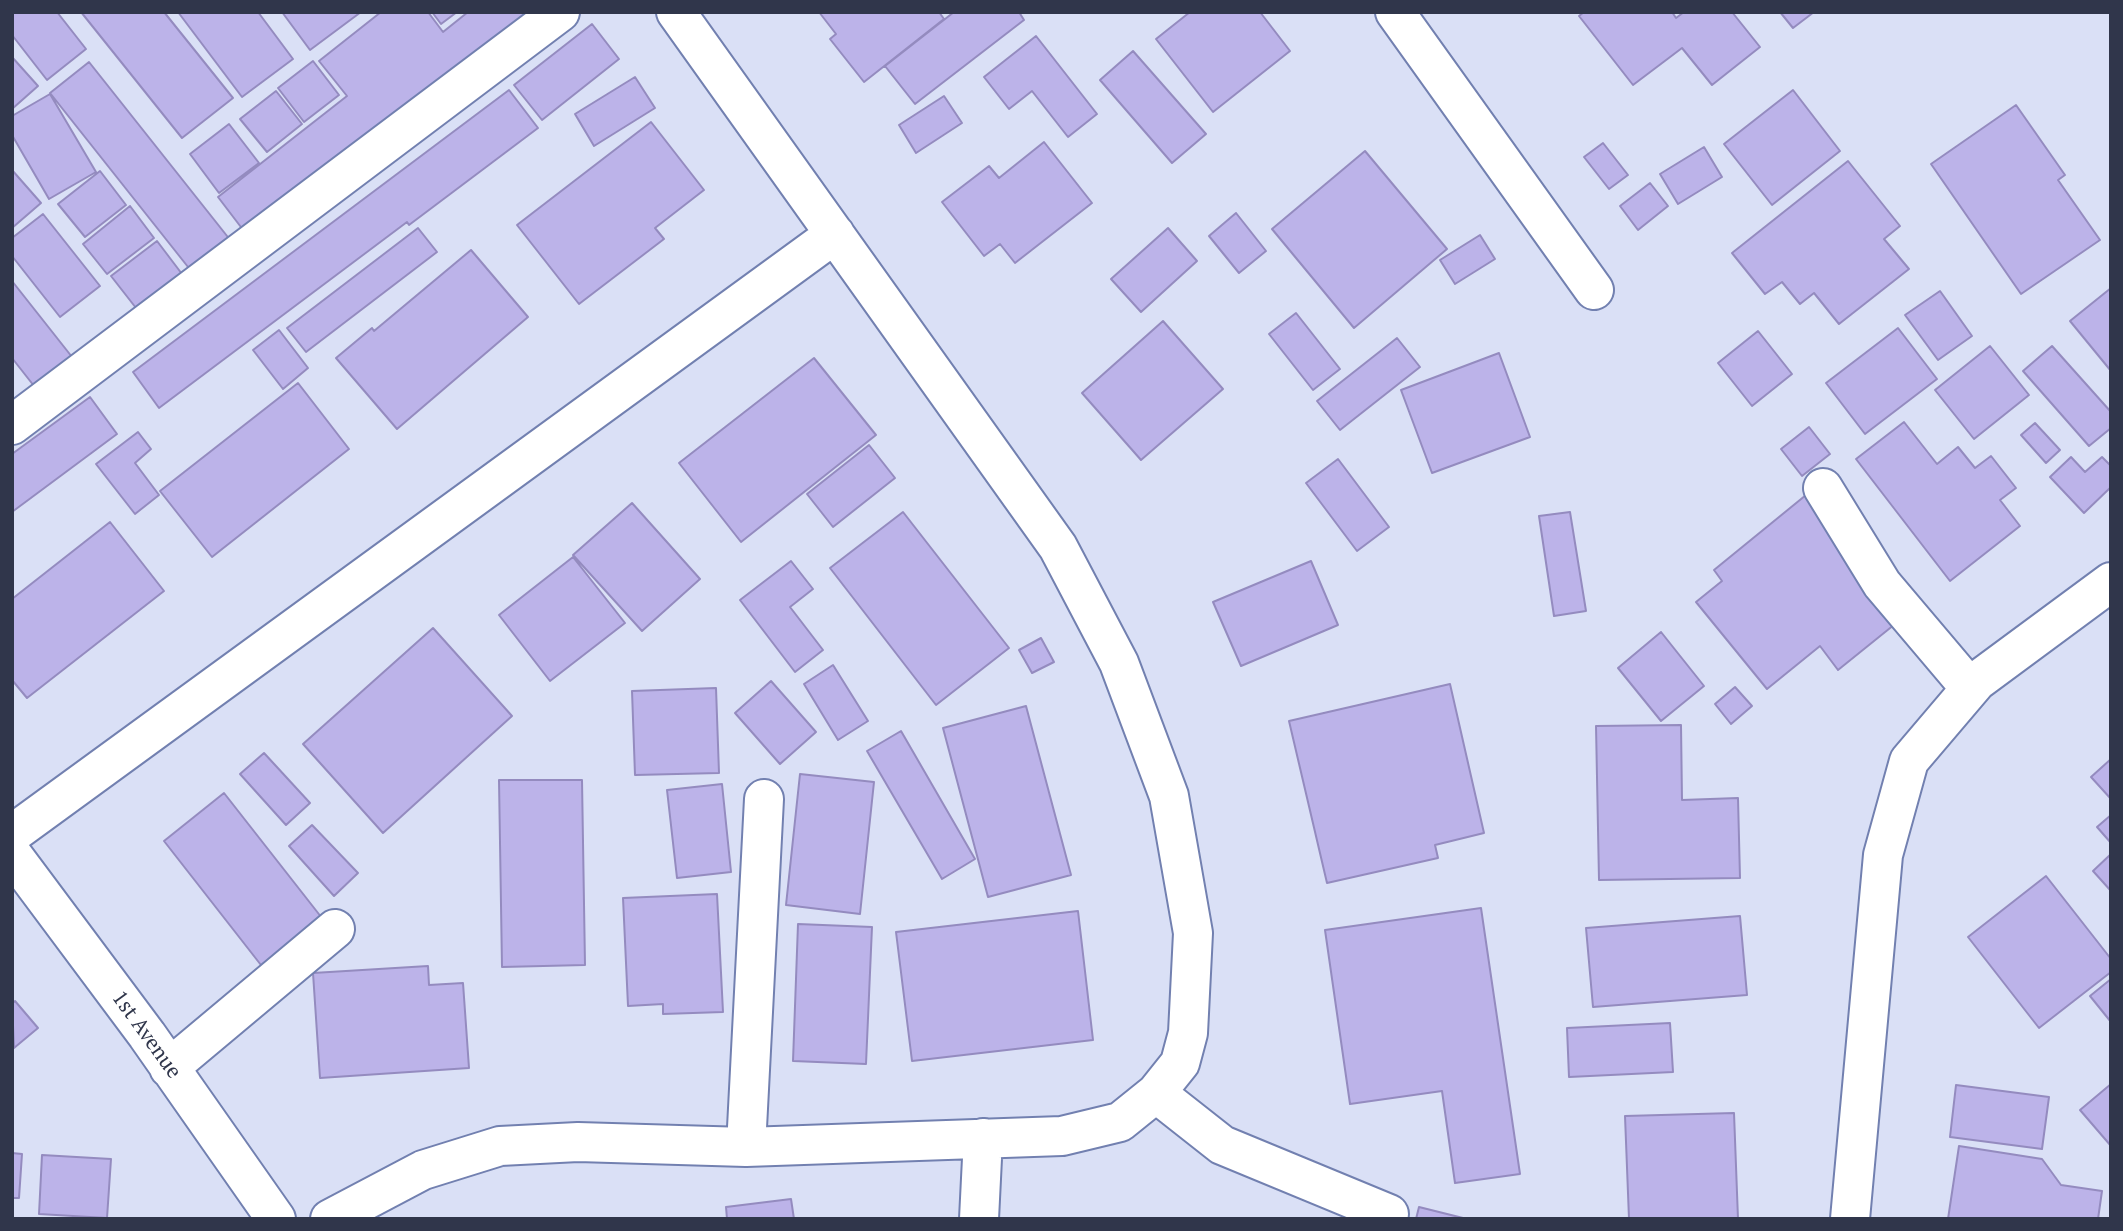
<!DOCTYPE html>
<style>
body{margin:0}
#map{position:relative;width:2123px;height:1231px;overflow:hidden;background:#dae0f6;font-family:"PT Serif",serif}
canvas{display:block}
.frame{position:absolute;inset:0;border:14px solid #30364b;pointer-events:none}
</style>
<div id="map">
<canvas width="2123" height="1231"></canvas>
<div class="frame"></div>
</div>
<script>
const c = document.querySelector('canvas').getContext('2d');
c.lineJoin = 'round';
function paint(path, color) { c.fillStyle = color; c.fill(path, 'evenodd'); }
function trace(path, color, width, dash) { c.strokeStyle = color; c.lineWidth = width; c.lineCap = dash ? 'butt' : 'round'; c.setLineDash(dash || []); c.stroke(path); }
function label(font, color, halo, rows, align = 'center') {
  c.font = font + ' "PT Serif",serif'; c.lineWidth = 6; c.setLineDash([]); c.textBaseline = 'middle'; c.strokeStyle = halo; c.fillStyle = color; for (const [text, x, y, turn = 0] of rows) {
    c.save(); c.translate(x, y); c.rotate((+turn || 0) * Math.PI / 180); c.textAlign = isNaN(turn) ? turn : align; if (halo) c.strokeText(text, 0, 0); c.fillText(text, 0, 0); c.restore();
  }
}
const building = new Path2D(`
 M12 12H57L86 49 47 80 12 35Z
 M81 12H164L233 98 182 138Z
 M178 12H258L293 59 242 97Z
 M282 12H361L310 50Z
 M381 12H428L443 32 468 12H529L247 235 218 197 347 96 319 61Z
 M432 12H457L441 24Z
 M819 12H939L944 19 864 82 830 39 836 34Z
 M954 12H1019L1024 20 915 104 885 66Z
 M1190 12H1260L1290 51 1213 112 1156 39Z
 M1584 12H1672L1676 18 1684 12H1732L1760 47 1712 85 1682 48 1633 85 1579 16Z
 M1780 12H1814L1793 28Z
 M592 24 619 59 542 120 514 85Z
 M1036 36 1097 114 1068 137 1032 91 1009 109 984 77Z
 M1133 51 1206 134 1172 163 1100 80Z
 M12 57 38 86 12 109Z
 M313 61 339 95 304 122 278 88Z
 M89 62 231 241 192 272 50 93Z
 M635 77 655 108 594 146 575 114Z
 M509 90 538 128 409 225 407 222 159 408 133 372Z
 M1793 90 1840 151 1772 205 1724 144Z
 M276 91 302 124 267 152 240 119Z
 M50 94 96 172 49 199 12 135V116Z
 M944 96 962 123 916 153 899 125Z
 M2016 105 2065 175 2058 180 2100 240 2021 294 1931 164Z
 M651 122 704 190 655 228 664 239 579 304 517 225Z
 M229 124 259 163 219 193 190 154Z
 M1044 142 1092 203 1015 263 1000 244 984 256 942 202 989 166 999 178Z
 M1603 143 1628 175 1609 189 1584 157Z
 M1704 147 1722 177 1678 204 1660 174Z
 M1365 151 1447 249 1354 328 1272 229Z
 M1848 161 1900 226 1884 239 1909 269 1839 324 1814 293 1800 304 1782 282 1765 294 1732 253Z
 M12 170 41 203 12 228Z
 M100 171 126 205 85 237 58 204Z
 M1650 183 1668 206 1638 230 1620 206Z
 M130 206 154 238 107 274 83 244Z
 M1236 213 1266 251 1239 273 1209 236Z
 M43 214 100 286 60 317 12 256V238Z
 M418 228 437 252 306 352 287 328Z
 M1168 228 1197 261 1141 312 1111 279Z
 M1480 235 1495 259 1455 284 1440 260Z
 M157 241 182 274 136 308 111 276Z
 M471 250 528 317 397 429 336 358 372 328 374 331Z
 M12 281 76 362 38 391 12 358Z
 M2111 288V371L2070 321Z
 M1940 291 1972 336 1938 360 1905 315Z
 M1296 313 1340 369 1313 390 1269 334Z
 M1163 321 1223 389 1141 460 1082 393Z
 M1898 328 1937 379 1865 434 1826 383Z
 M279 330 308 368 283 389 253 350Z
 M1758 331 1792 374 1752 406 1718 363Z
 M1397 338 1420 367 1340 430 1317 401Z
 M1990 346 2029 395 1974 439 1935 390Z
 M2052 346 2111 412V428L2089 446 2023 371Z
 M1499 353 1530 437 1432 473 1401 390Z
 M814 358 876 435 741 542 679 463Z
 M298 383 349 449 212 557 160 491Z
 M90 397 117 434 12 512V454Z
 M1904 422 1937 464 1958 447 1975 468 1991 456 2016 488 2000 500 2020 526 1950 581 1856 459Z
 M2035 423 2060 450 2046 463 2021 435Z
 M1809 427 1830 454 1802 476 1781 449Z
 M138 432 151 449 135 463 159 495 135 514 96 464Z
 M869 445 895 478 833 527 807 494Z
 M2071 457 2085 472 2102 457 2111 466V487L2084 513 2050 477Z
 M1338 459 1389 527 1357 551 1306 483Z
 M1806 495 1905 616 1838 670 1820 646 1767 689 1696 602 1722 581 1714 570Z
 M632 503 700 579 642 631 573 555Z
 M903 512 1009 648 936 705 830 568Z
 M1570 512 1586 611 1554 616 1539 516Z
 M110 522 164 591 27 698 12 680V599Z
 M573 557 625 623 550 681 499 615Z
 M791 561 813 589 790 607 823 650 795 672 740 600Z
 M1311 561 1338 625 1241 666 1213 602Z
 M433 628 512 716 383 833 303 744Z
 M1661 632 1704 686 1661 721 1618 668Z
 M1041 638 1054 662 1032 673 1019 650Z
 M833 665 868 721 838 740 804 684Z
 M771 681 816 732 780 764 735 713Z
 M1450 684 1484 833 1435 845 1438 858 1327 883 1289 721Z
 M1735 687 1752 706 1731 724 1715 704Z
 M716 688 719 773 635 775 632 691Z
 M1026 706 1071 875 988 897 943 728Z
 M1681 725 1682 800 1738 798 1740 878 1599 880 1596 726Z
 M901 731 975 859 942 879 867 751Z
 M264 753 310 803 286 825 240 774Z
 M2111 759V799L2091 777Z
 M800 774 874 782 860 914 786 905Z
 M499 780H582L585 965 502 967Z
 M722 784 731 872 677 878 667 790Z
 M224 793 329 927 268 974 164 841Z
 M2111 815V843L2097 827Z
 M312 825 358 873 334 896 289 846Z
 M2111 854V891L2093 871Z
 M2046 876 2111 959V972L2039 1028 1968 937Z
 M717 894 723 1012 663 1014V1004L628 1006 623 898Z
 M1481 908 1520 1174 1455 1183 1442 1091 1350 1104 1325 930Z
 M1078 911 1093 1040 912 1061 896 932Z
 M1740 916 1747 995 1593 1007 1586 928Z
 M798 924 872 927 866 1064 793 1061Z
 M428 966 429 985 463 983 469 1068 320 1078 313 973Z
 M2111 979V1022L2090 996Z
 M15 1001 38 1028 14 1048 12 1003Z
 M1670 1023 1673 1072 1569 1077 1567 1028Z
 M2111 1084V1146L2080 1110Z
 M1956 1085 2049 1097 2042 1149 1950 1137Z
 M1734 1113 1738 1219H1629L1625 1116Z
 M1959 1146 2042 1159 2061 1185 2102 1191 2098 1219H1948Z
 M12 1153 22 1154 19 1198H12Z
 M42 1155 111 1159 107 1218 39 1214Z
 M791 1199 794 1219H727L726 1207Z
 M1419 1207 1467 1219H1416Z`);
paint(building, '#bcb3e9');
trace(building, '#948bbf', 2);
const minor = new Path2D(`
 M1395 12 1594 290
 M12 425 560 12
 M1823 488 1882 584 1970 688
 M12 834 835 234
 M12 854 147 1035 276 1219
 M169 1068 335 929
 M1156 1093 1222 1145 1389 1214
 M746 1147 764 799
 M330 1219 423 1170 500 1146 578 1142 746 1147 1062 1136 1120 1122 1156 1093 1180 1063 1188 1033 1193 933 1169 796 1119 663 1058 547 676 12
 M979 1219 983 1138
 M1850 1219 1883 855 1909 761 1977 681 2111 582`);
trace(minor, '#7280b0', 42);
trace(minor, '#fff', 38);
label('21px', '#30364b', '#fff', [
 ["1st Avenue",146,1035,54]
]);
</script>
